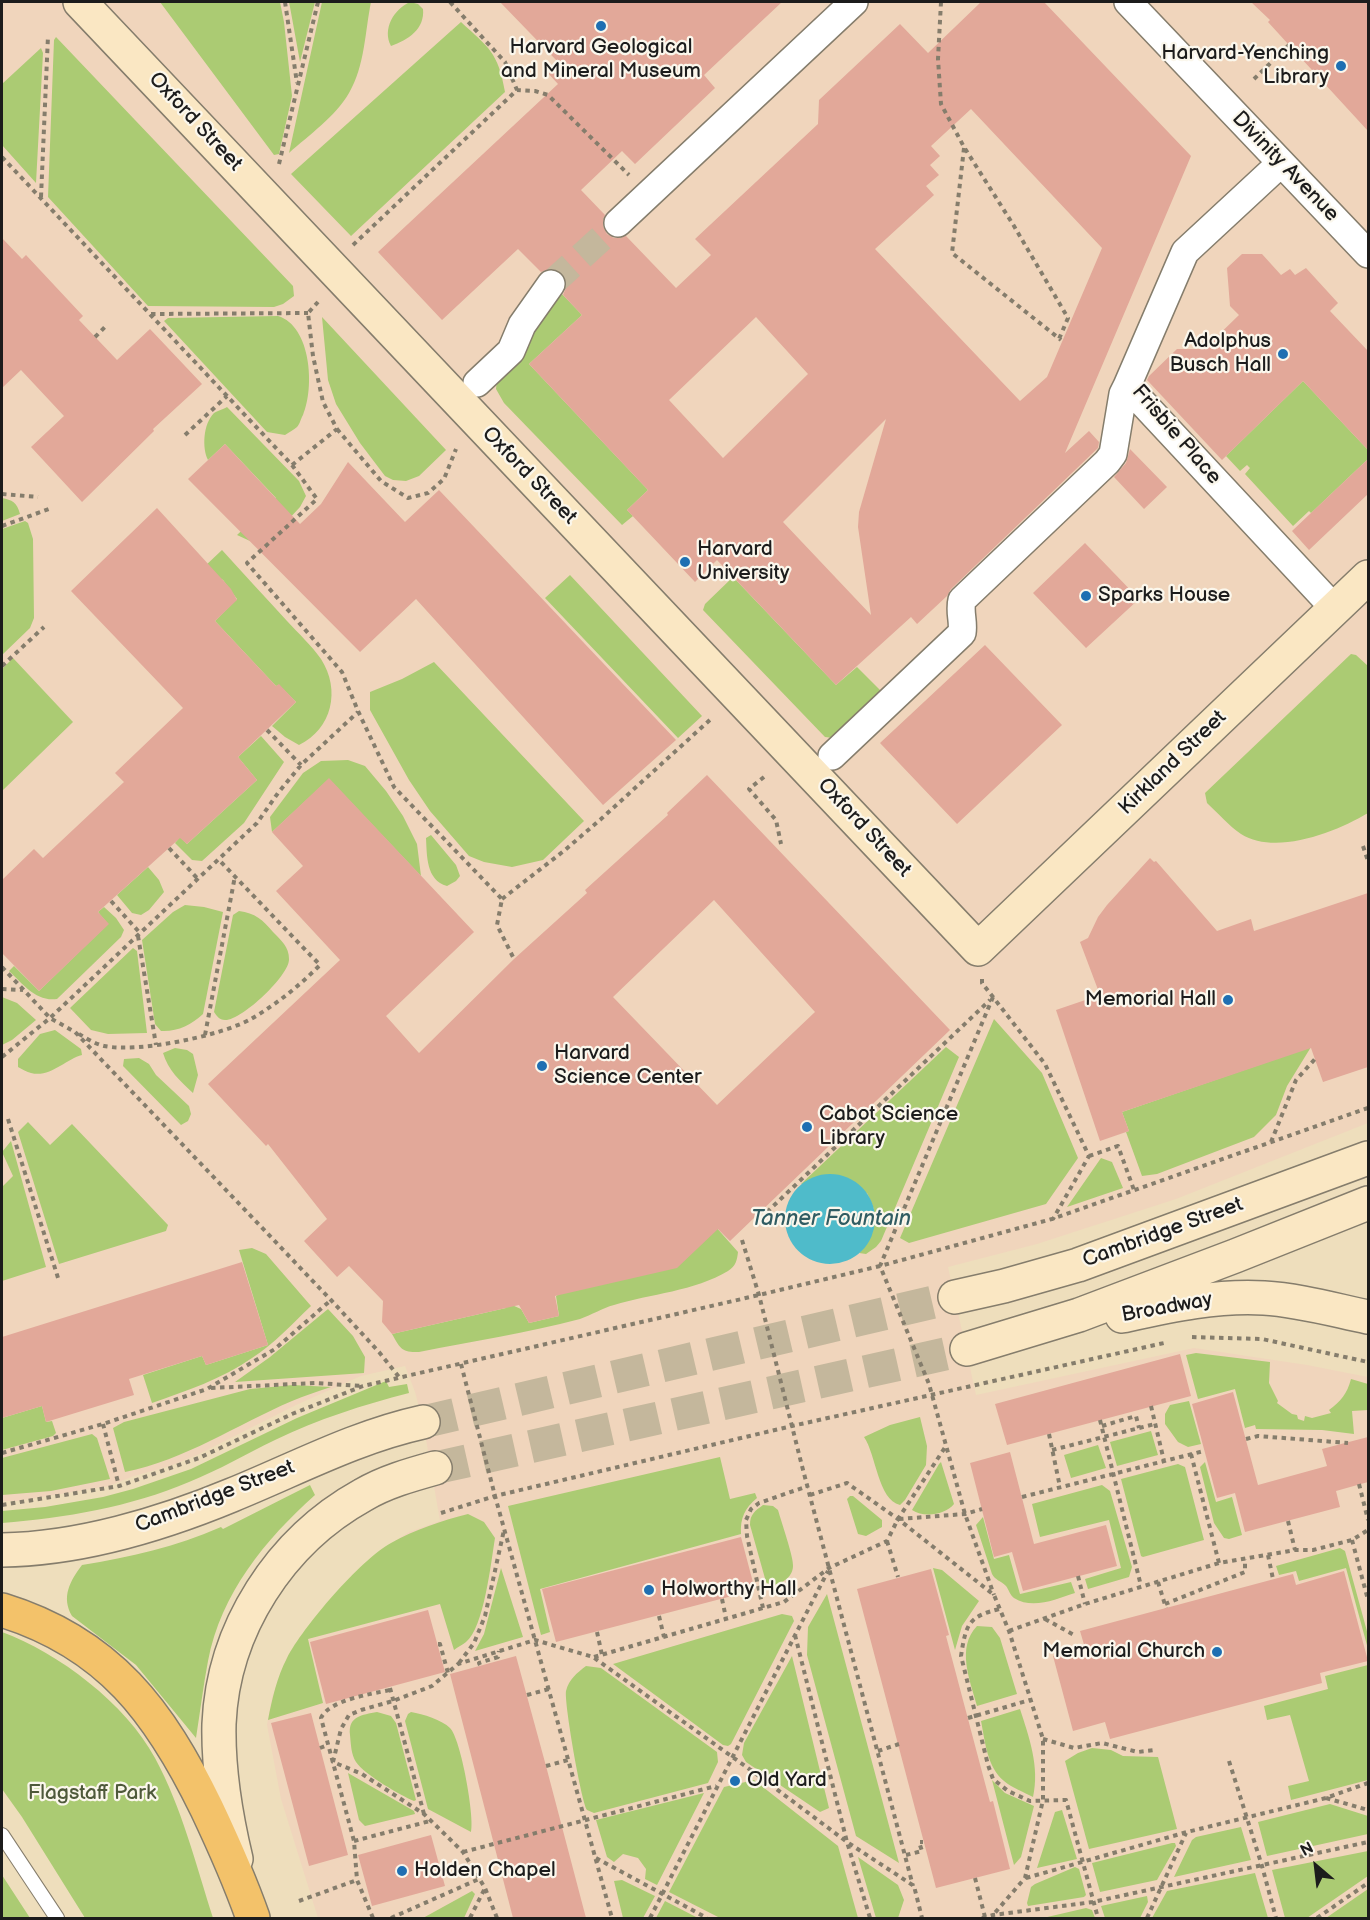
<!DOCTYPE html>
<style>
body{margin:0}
#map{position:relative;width:1370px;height:1920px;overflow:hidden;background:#eedebc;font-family:"Balsamiq Sans",sans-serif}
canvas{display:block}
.frame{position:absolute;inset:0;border:3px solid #1c1c1c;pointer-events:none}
.north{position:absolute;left:1286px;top:1836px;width:60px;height:60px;-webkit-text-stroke:4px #fbf7ec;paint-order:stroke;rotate:332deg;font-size:16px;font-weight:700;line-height:24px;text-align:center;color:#1c1c1c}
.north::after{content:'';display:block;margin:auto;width:21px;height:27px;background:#1c1c1c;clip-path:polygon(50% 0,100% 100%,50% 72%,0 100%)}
</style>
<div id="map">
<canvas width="1370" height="1920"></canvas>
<div class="frame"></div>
<div class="north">N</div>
</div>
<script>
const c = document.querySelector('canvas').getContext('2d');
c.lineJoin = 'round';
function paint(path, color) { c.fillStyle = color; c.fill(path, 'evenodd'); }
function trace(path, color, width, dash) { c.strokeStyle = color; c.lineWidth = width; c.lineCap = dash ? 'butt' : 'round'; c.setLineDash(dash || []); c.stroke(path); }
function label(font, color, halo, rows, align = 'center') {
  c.font = font + ' "Balsamiq Sans",sans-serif'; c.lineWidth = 4.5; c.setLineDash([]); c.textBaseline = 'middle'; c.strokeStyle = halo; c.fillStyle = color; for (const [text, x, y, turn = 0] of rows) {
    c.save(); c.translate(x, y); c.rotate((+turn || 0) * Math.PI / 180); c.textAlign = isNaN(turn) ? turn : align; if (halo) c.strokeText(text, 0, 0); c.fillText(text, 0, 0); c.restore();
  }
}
paint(new Path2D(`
 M2 2H1368V1123L1176 1199 1037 1244 948 1267 976 1395 1194 1348 1307 1365 1368 1377V1918H318L281 1799 267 1725 272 1697 286 1659 299 1638 328 1603 357 1571 390 1544 409 1532 440 1521 423 1422 415 1392 405 1366 361 1376 296 1405 197 1455 170 1466 134 1476 109 1486 17 1501H2Z`), '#f0d5bc');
paint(new Path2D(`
 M160 2H280L284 22 292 96 279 154 274 155Z
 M289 2H315L300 62 290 7Z
 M322 2H371C365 31 365 66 349 93 335 117 309 135 289 153Z
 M410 2 418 4 423 9C425 29 408 40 391 46 382 29 394 9 410 2Z
 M461 22C489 48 498 52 505 92L351 236 291 174Z
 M56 37 293 286 294 296 283 304 274 307 148 306 48 197 54 40Z
 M41 48 43 53 36 183 2 145V84Z
 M561 293 582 315 529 364 648 490 627 510 633 516 622 525 504 403 496 389 497 380 540 314Z
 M278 316C311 326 315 387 303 415 301 418 300 424 297 427 294 430 289 432 285 435L267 432 164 321 168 318Z
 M322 317 446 450 419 476 406 481 393 480 385 476 360 443 336 404 328 380Z
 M1303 381 1368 450V459L1311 513 1309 511 1293 526 1245 474 1250 468 1247 465 1240 471 1226 456Z
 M227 407 299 481 306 496 300 507 273 536 250 541 237 535 276 498 225 444 208 460C202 448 203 424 214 413 217 411 224 409 227 407Z
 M2 498C12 500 17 502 20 514L2 521Z
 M25 521 28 523 33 539 34 618 30 628 2 655V529Z
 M222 550C243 573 265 597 287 621 298 633 312 646 321 659 341 690 332 729 299 745L285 737 272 726 296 702 279 685 276 686 215 621 237 599 223 580 204 567Z
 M570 575 702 716 678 738 545 598Z
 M733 577 836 685 857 667 881 691 833 738 825 737 703 610 705 604Z
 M1351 654 1356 655 1368 666V813C1336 832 1276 856 1241 834 1229 826 1218 813 1207 803L1205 793Z
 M13 658 73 722 2 791V669Z
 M434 662 584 821 543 860 512 867 484 862 469 856 430 811 409 780 370 710V692L402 679Z
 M261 736 284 762 244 823 202 861 192 860 175 843 180 837 187 844 257 780 238 757Z
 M348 760 365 766 386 791 403 816 417 844 421 876 329 779 272 832 270 817 303 773 321 761Z
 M431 835 456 865 460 876 456 881 447 886C426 880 427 856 426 838Z
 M148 867 159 880 164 892 149 910 141 915 132 913 117 895Z
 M185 905 204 907 223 912 203 1014C191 1025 177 1032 161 1031L155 1024 142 940 173 912Z
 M104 907 116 918 124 930 121 937 57 999C36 1002 23 984 9 971L14 966 39 991 108 924 98 912Z
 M239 911C255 913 263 920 273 932 281 940 289 947 289 959 290 975 241 1021 225 1020 219 1020 217 1016 214 1012L233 915Z
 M133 948 137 951 147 1033 108 1034 91 1030 70 1008Z
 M2 997 17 1003 36 1020 12 1040 2 1045Z
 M994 1019 1042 1073 1078 1158 1046 1204 909 1243 900 1238Z
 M55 1030 81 1049 82 1055C66 1059 50 1078 31 1073 27 1072 22 1069 18 1067V1059L40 1034Z
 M946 1047 959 1057 881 1241 876 1247 866 1254 859 1253C865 1248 867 1242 870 1236 877 1217 876 1211 867 1193L801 1184Z
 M1311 1047 1287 1086 1276 1115 1254 1137 1157 1174 1142 1176 1126 1132 1129 1131 1122 1112Z
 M175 1048 187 1050 193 1054 198 1075 193 1093C180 1081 168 1070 163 1053Z
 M139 1058 149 1064 156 1075 189 1106 191 1114 188 1121 181 1125 123 1066 124 1059Z
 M28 1122 50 1145 72 1124 168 1225 166 1231 59 1264 18 1132Z
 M11 1141 46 1267 2 1281V1187L13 1176 2 1152Z
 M1101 1158 1112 1162 1123 1188 1067 1207Z
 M700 1209 738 1252C737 1260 736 1266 728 1271 695 1291 650 1294 614 1305 602 1308 592 1315 580 1319 527 1333 473 1341 419 1352 402 1353 400 1348 392 1334L506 1308 505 1302 521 1309 529 1323 559 1316 556 1296Z
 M252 1248 266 1254 311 1306C292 1324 274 1344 252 1358 222 1379 186 1391 152 1403L143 1375 202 1356 206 1365 268 1345 239 1250Z
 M328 1309 353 1336 365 1357 364 1373 235 1382 270 1357Z
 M1196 1353 1270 1362 1269 1383 1278 1401 1277 1403 1292 1414 1297 1415 1298 1419 1304 1421 1305 1416 1312 1418 1331 1413 1329 1410C1341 1401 1347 1394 1351 1379L1368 1384V1410L1352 1411 1354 1434 1322 1430 1256 1429 1255 1425 1245 1428 1235 1389 1198 1399 1186 1355Z
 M386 1381 389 1387 407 1384 409 1393C363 1405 318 1419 275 1440 246 1454 219 1470 189 1482 130 1507 65 1518 2 1523V1511L45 1507 103 1497 133 1489 191 1469 297 1418Z
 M293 1385 331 1387C318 1391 304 1396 292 1401 236 1425 185 1460 125 1472L113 1428 124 1422 250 1389Z
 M1189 1401 1201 1444 1188 1447 1178 1442 1165 1424V1414L1170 1405Z
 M42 1406 46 1422 52 1421 56 1433 53 1436 2 1450V1418Z
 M920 1417 927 1446 926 1465 905 1500 900 1505C878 1500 876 1454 864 1437L890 1425Z
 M1151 1431 1158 1455 1117 1466 1110 1442Z
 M92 1434 97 1438 110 1479 51 1491 2 1495V1458Z
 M1098 1445 1106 1468 1071 1478 1064 1455Z
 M720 1457 730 1499 755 1493 757 1498C745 1508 740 1518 741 1534L540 1589 550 1632 541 1635 508 1506Z
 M941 1462 954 1504C945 1515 924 1518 912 1510L939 1464Z
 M1205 1462 1216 1502 1232 1497 1242 1535 1229 1539 1224 1538 1214 1523 1200 1467Z
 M1178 1464 1185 1467 1204 1540 1143 1557 1141 1556 1121 1479Z
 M310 1485 315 1495C265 1540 221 1593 208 1661 203 1687 200 1713 196 1738L136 1665 72 1616C61 1597 70 1581 82 1565 130 1557 176 1547 221 1527L223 1529Z
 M1102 1485 1110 1491 1132 1567 1129 1577 1088 1589 1085 1579 1121 1568 1109 1520 1040 1537 1032 1504Z
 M850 1496H853L882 1520V1527L866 1536 858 1534 847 1499Z
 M763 1505 773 1506 778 1510C781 1521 794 1558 793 1566 793 1578 779 1586 769 1585L766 1582 750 1525C750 1514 755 1511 763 1505Z
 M468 1514 484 1522 495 1538C491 1562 484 1628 466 1642 463 1645 457 1647 454 1650L440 1604 308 1639 323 1703 268 1720C272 1699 277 1677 287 1658 303 1627 360 1560 391 1543 414 1530 443 1520 468 1514Z
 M983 1517 994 1559 1009 1555 1020 1594 1071 1582 1075 1593C1056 1599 1033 1610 1014 1598 1010 1595 1009 1590 1006 1586 1001 1581 995 1580 992 1574L976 1525Z
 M1340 1548 1345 1551 1368 1635V1649L1346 1568 1299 1581 1296 1571 1279 1575 1276 1566Z
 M501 1568 523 1637 475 1651 484 1634Z
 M933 1568 942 1570 979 1601 962 1626 955 1650Z
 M827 1594 899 1863 856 1836 807 1655 808 1627Z
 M782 1614 792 1616 794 1621 731 1744 728 1746 723 1745 613 1664Z
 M977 1626 992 1627 1000 1638 1017 1694 977 1706C970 1680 956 1648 977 1626Z
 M2 1632C59 1653 126 1704 155 1758 182 1808 196 1865 213 1918H85L22 1817 2 1789Z
 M792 1656 829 1808 820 1812 746 1762 742 1755 744 1743Z
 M1368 1665V1780L1291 1800 1288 1786 1309 1781 1290 1715 1267 1720 1264 1706 1328 1689 1325 1676Z
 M586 1666 601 1668 717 1752 718 1762 708 1783 594 1813 587 1810C581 1800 564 1702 566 1691 569 1679 577 1673 586 1666Z
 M1020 1709C1029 1737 1040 1767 1033 1797 1024 1792 1012 1788 1004 1781 987 1767 985 1741 981 1721Z
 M377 1712 391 1716 396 1723 416 1800 414 1801C400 1795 365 1775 356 1762 351 1754 351 1745 350 1735 348 1716 362 1715 377 1712Z
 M411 1712C423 1714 442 1720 450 1728 461 1739 475 1818 471 1832L428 1809 405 1721 408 1714Z
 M1092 1748 1111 1750 1123 1756 1158 1757 1177 1829 1089 1849 1065 1761 1078 1753Z
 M348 1773 414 1811 415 1814 365 1826 359 1820Z
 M754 1780 838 1846 858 1918H720L669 1892 724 1787Z
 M992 1780 1005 1793 1034 1806 1021 1857 1014 1865Z
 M704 1793 657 1885 645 1879 646 1869 638 1858 623 1854 614 1862 607 1857 596 1820Z
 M1330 1804 1368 1816V1834L1267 1856 1258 1822Z
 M1062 1810 1077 1859 1037 1868 1055 1812Z
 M1241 1827 1251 1860 1174 1877 1192 1840 1196 1837Z
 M1172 1843H1175L1176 1846 1157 1880 1100 1892 1092 1863Z
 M1368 1851V1876L1307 1918H1285L1272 1870Z
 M858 1857 898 1885 904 1900 898 1918H876Z
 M1075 1867 1079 1869 1086 1895 1084 1897 1028 1906 1027 1903 1031 1887 1035 1884Z
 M1255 1873 1268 1918H1152L1167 1891Z
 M2 1875 30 1918H2Z
 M622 1880 655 1896 643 1918H623L614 1881Z
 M1368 1889V1918H1326Z
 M472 1891 475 1894 464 1918H423Z
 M1147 1896 1148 1902 1140 1918H1105L1101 1906Z
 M665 1901 698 1918H656Z
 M1086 1908 1092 1910 1095 1918H1043Z`), '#abcb73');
paint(new Path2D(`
 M785 1219a45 45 0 1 1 90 0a45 45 0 1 1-90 0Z`), '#4fbbca');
paint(new Path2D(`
 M500 2H782L704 75 715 88 635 164 622 151 581 190 605 215 603 226 607 234 614 238 626 236 676 288 711 255 695 239 818 124 819 100 900 24 928 53 981 2H1044L1191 156 1065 453 1089 431 1099 442 1098 448 951 589 947 596 917 624 911 617 836 685 717 560 695 582 627 510 648 490 529 364 582 315 563 295 567 285 565 278 561 272 552 268 541 272 518 249 442 320 378 252 558 84 546 71 557 61ZM971 109 1102 248 1047 377 1020 401 875 249 934 195 926 186 939 175 930 165 940 156 931 146ZM756 317 808 374 723 458 669 400ZM886 419 859 512 858 527 871 615 783 522Z
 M1251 2H1368V131L1289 45 1268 22 1270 20Z
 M2 238 22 259 26 255 83 316 79 320 117 360 150 329 202 384 153 429 154 431 82 502 31 447 64 416 21 370 2 388Z
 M1242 254H1262L1281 275 1290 269 1295 275 1306 268 1338 303 1330 311 1368 351V450L1303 381 1222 460 1147 380 1149 376 1177 349H1204L1239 315 1230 306 1227 268Z
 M225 444 300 524 321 504 348 462 405 522 439 490 676 740 603 805 416 599 360 652 188 479Z
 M1130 449 1167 487 1144 509 1114 477 1126 463Z
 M1368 459V494L1309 550 1292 531Z
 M157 508 231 589 237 600 215 621 276 686 279 684 296 702 238 757 257 780 187 844 180 838 98 912 109 924 39 991 2 953V880L34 849 43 858 124 782 115 773 183 708 71 591Z
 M1085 543 1139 599 1086 648 1033 593Z
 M985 645 1062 725 957 824 880 743Z
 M707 775 950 1030 730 1241 718 1229 677 1268 555 1296 559 1316 529 1323 519 1305 392 1334 382 1322 383 1301 349 1266 337 1277 304 1241 327 1219 268 1144 266 1146 208 1084 340 960 276 891 303 866 272 832 329 778 474 932 386 1016 419 1053 514 959 587 893 585 890 668 815 667 813ZM714 900 815 1012 717 1105 613 997Z
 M1150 858 1154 862 1156 861 1217 931 1251 919 1254 931 1368 893V1067L1323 1082 1311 1048 1122 1112 1129 1131 1100 1141 1056 1010 1100 995 1080 942 1088 938 1098 917 1107 905Z
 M242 1262 268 1345 206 1365 202 1356 129 1379 134 1395 46 1422 42 1406 2 1418V1337Z
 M1180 1354 1191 1396 1007 1445 995 1404Z
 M1233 1392 1258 1485 1327 1466 1322 1449 1368 1437V1482L1336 1491 1340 1507 1245 1532 1235 1493 1217 1498 1192 1404Z
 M1010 1452 1034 1544 1106 1525 1117 1566 1023 1591 1012 1552 994 1557 970 1463Z
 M741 1537 755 1590 556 1642 542 1589Z
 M931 1569 949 1635 946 1636 990 1802 993 1801 1010 1869 936 1888 857 1589Z
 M1344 1571 1368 1661 1320 1673 1322 1683 1110 1739 1105 1722 1073 1731 1053 1656 1085 1648 1080 1631 1293 1574 1296 1585Z
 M428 1610 445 1672 326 1704 310 1642Z
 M516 1656 546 1766 586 1918H513L450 1674Z
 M311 1713 348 1855 309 1866 271 1723Z
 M431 1835 445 1886 372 1906 358 1855Z`), '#e2a899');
trace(new Path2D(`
 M551 284 618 223`), '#c4b79c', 27, [27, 14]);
trace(new Path2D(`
 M423 1422 955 1297
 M435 1468 967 1349`), '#c4b79c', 33, [33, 16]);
const lane = new Path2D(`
 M2 1835 57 1918`);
const street = new Path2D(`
 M1128 2 1368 254
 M1281 163 1185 252 1127 386 1335 609
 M618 223 854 2
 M477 383 511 351 522 325 551 284
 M832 756 962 633C964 621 959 612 962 600L1107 462 1113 454 1123 394 1127 386`);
const secondary = new Path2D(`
 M80 2 978 949 1368 577
 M955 1297 1004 1286 1078 1265 1368 1158
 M1122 1316C1168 1306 1216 1295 1264 1298 1299 1300 1334 1310 1368 1317
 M967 1349 1079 1315 1235 1256 1368 1203
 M2 1550C78 1549 162 1524 232 1495 296 1469 355 1437 423 1422
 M236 1859C226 1817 218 1768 219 1724 223 1629 280 1541 363 1495 385 1482 410 1475 435 1468`);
const primary = new Path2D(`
 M2 1610C109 1643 160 1712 207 1809 224 1845 240 1881 253 1918`);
trace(lane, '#857d6c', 16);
trace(street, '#857d6c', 30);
trace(secondary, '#857d6c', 36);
trace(primary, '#857d6c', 36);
trace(new Path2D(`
 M285 2 297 83
 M450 2 505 62 517 90
 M941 2 938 59 941 104 964 147 1014 226 1068 318 1059 339
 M1254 79 1289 45
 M964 148 952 253 1061 340
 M2 157 292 465 317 499 247 563 342 672 358 711 394 787 502 899 497 925 514 959
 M279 164 318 2
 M41 197 48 36
 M353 245 517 90 535 91 548 95 629 175
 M151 314 308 313
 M95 337 106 326
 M337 429 381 481 408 498 428 493 444 479 456 449
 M185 435 227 396
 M292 465 337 429 323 402 313 356 308 313 318 302
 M2 494 38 497
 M2 526 49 509
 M2 666 44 627
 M267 730 301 765
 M764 777 749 789 776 820 781 844
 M1363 846 1368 861
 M169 848 198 879
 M502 899 565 850 601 819 712 718
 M111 901 140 933
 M138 936 156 1045
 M2 967 50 1018 75 1032 331 1300 379 1352 399 1377
 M982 979V983L993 997 1045 1064 1089 1156 1053 1219
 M2 989 23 990
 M993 997 880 1266 929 1384 965 1514 994 1595
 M79 1034C86 1038 95 1044 104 1046 139 1053 220 1036 251 1019 277 1004 299 986 320 965L219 860
 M205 1035 235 876
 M2 1057 50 1018 257 823 278 793 301 765 358 712
 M8 1119 59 1281
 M1271 1142 1296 1080 1315 1059
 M1089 1156 1118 1146 1134 1190
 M767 1212 990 1000
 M742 1240 759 1295 802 1466 913 1886
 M1192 1337 1262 1339 1368 1362
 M461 1364 495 1496 612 1918
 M211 1388 315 1383 362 1386
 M1151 1406 1164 1461
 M1100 1420 1141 1586
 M103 1424 119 1486
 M1102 1426 1136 1416 1139 1428
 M1049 1434 1060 1487
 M1246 1439 1258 1436 1348 1443
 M1052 1450 1155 1424
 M2 1453 103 1424 207 1389 275 1349 331 1300
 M1191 1454 1219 1563
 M1359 1484 1368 1520
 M810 1495 847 1483 898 1519 994 1595 1009 1631 1043 1739V1800L1025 1878 993 1915
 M1022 1497 1204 1451
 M2 1505 119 1486 199 1458 292 1414 363 1386 759 1295 880 1266 1052 1219 1368 1108
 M441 1513 495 1496 792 1426 1164 1343
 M899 1519 965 1514 982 1509
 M1288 1521 1295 1550
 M1352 1540 1368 1600
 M887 1541 898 1577
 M1268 1555 1273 1579
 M1078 1576 1085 1604
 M1158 1582 1166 1608
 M722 1599 726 1618
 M1165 1604 1245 1572V1559
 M763 1608 747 1536 746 1520 751 1509 759 1503 808 1486
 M999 1609C968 1617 966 1624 961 1656L988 1765 993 1779 1008 1791 1030 1801 1066 1800 1098 1918
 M659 1616 664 1637
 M1045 1619 1074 1635
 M1009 1631 1085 1604 1219 1563 1295 1550H1313L1352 1540 1368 1530
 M597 1632 602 1655
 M795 1635 847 1842 870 1918
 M438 1644H440L448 1673
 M594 1657 784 1602 829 1568 887 1541 898 1519 946 1446
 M459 1663 474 1643 485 1616 504 1530
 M480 1665 479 1663 498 1657 499 1651
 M390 1688 424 1814
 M527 1695 549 1689
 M968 1718 1030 1700
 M1043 1739 1074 1748 1102 1743 1138 1752 1155 1750
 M320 1748 328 1745
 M878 1751 899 1744
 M1229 1761 1262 1866 1276 1918
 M546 1766 568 1760
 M1326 1798 1368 1810
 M354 1841 430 1821
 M463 1852 716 1786
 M906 1855 922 1851 919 1842H923
 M596 1858 707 1918
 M975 1878 985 1917
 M1026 1878 1187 1832 1326 1798 1368 1783
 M299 1901 357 1880
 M373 1918 357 1880 354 1841 321 1718C329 1700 371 1694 390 1690
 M391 1918 479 1879
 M470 1918 485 1888
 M497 1918 485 1888 463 1852 424 1814 362 1774 333 1762 341 1729 349 1715 361 1710 393 1701 432 1686 458 1664 535 1640 593 1657 759 1776 847 1842 914 1886 922 1918
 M650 1918 828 1571
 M982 1918 993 1915 1093 1902 1368 1842
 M1147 1918 1186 1833
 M1317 1918 1368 1883`), '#857d6c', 4, [4.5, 4.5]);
trace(lane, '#fff', 14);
trace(street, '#fff', 27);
trace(secondary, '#fae7c3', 33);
trace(primary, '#f3c26a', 33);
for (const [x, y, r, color] of [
 [601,26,6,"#1f6fb2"],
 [1341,66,6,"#1f6fb2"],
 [1283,354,6,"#1f6fb2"],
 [685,562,6,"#1f6fb2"],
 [1086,596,6,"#1f6fb2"],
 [1228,1000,6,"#1f6fb2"],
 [542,1066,6,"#1f6fb2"],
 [807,1127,6,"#1f6fb2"],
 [649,1590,6,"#1f6fb2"],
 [1217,1652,6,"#1f6fb2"],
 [735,1781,6,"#1f6fb2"],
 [402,1871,6,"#1f6fb2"]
]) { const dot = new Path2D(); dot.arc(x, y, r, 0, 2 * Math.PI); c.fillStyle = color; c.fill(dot); trace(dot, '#fbf7ec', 2); }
label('21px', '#1c1c1c', '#fbf7ec', [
 ["Harvard Geological",601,48,"center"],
 ["and Mineral Museum",601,72,"center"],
 ["Harvard-Yenching",1329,54,"right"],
 ["Library",1329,78,"right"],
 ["Adolphus",1271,342,"right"],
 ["Busch Hall",1271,366,"right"],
 ["Harvard",697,550],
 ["University",697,574],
 ["Sparks House",1098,596],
 ["Memorial Hall",1216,1000,"right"],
 ["Harvard",554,1054],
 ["Science Center",554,1078],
 ["Cabot Science",819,1115],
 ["Library",819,1139],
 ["Holworthy Hall",661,1590],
 ["Memorial Church",1205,1652,"right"],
 ["Old Yard",747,1781],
 ["Holden Chapel",414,1871]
], 'left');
label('21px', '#1c1c1c', '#fbf7ec', [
 ["Oxford Street",195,122,47],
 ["Divinity Avenue",1285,167,46],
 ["Frisbie Place",1176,435,49],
 ["Oxford Street",529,476,46],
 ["Kirkland Street",1173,763,-44],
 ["Oxford Street",864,828,47],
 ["Cambridge Street",1163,1233,-20],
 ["Broadway",1167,1308,-10],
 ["Cambridge Street",215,1497,-21]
]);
label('21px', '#4e593a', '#fbf7ec', [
 ["Flagstaff Park",92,1794]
]);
label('italic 22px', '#305c62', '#fbf7ec', [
 ["Tanner Fountain",831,1219]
]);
</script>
